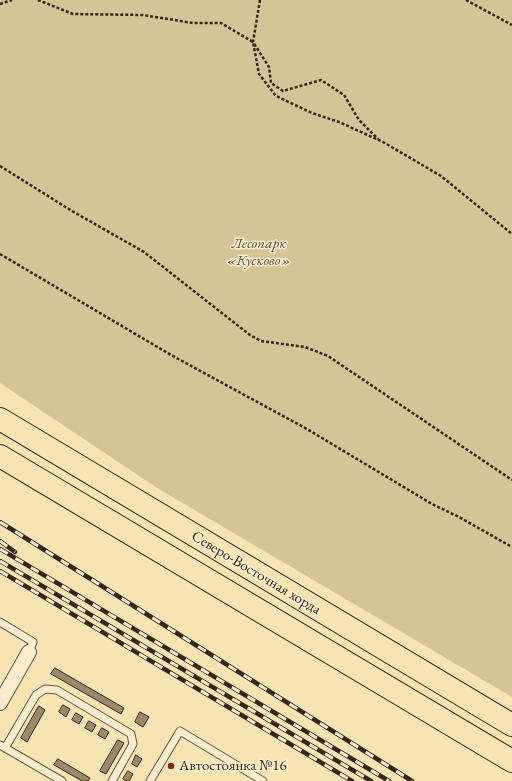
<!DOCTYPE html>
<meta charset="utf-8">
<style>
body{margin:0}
canvas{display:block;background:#f8e4b3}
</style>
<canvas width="512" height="781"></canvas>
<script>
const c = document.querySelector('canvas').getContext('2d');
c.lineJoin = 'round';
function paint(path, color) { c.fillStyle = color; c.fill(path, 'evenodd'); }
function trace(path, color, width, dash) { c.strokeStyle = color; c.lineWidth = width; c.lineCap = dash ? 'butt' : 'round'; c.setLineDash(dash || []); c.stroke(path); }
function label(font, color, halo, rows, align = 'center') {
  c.font = font + ' "EB Garamond",serif'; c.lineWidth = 3; c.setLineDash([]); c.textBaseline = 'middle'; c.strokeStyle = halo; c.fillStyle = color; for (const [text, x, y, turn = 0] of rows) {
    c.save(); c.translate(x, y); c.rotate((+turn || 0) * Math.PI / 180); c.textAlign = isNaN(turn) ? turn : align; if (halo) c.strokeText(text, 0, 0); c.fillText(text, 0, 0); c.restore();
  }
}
paint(new Path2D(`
 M0 0H512V697L157 488 0 383Z`), '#d6c499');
const building = new Path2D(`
 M55 668 124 708 121 714 51 674Z
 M63 705 70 709 66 717 59 712Z
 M39 706 45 710 27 742 21 738Z
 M140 712 149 717 143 727 135 722Z
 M76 713 83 717 79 724 72 720Z
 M89 721 96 725 92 732 85 728Z
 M102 728 109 732 105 739 98 735Z
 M118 740 124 743 106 774 100 771Z
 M136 755 142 759 137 767 132 764Z
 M58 759 90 778 88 781H82L54 765Z
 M128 771 133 774 129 781H126L123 779Z`);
paint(building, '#99896a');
trace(building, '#32271a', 1);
const lane = new Path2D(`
 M0 622 33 642 29 652
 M0 745 62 781
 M5 748 36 695 45 689 57 690 131 734 133 744 112 781
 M150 781 180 731 263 781`);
const street = new Path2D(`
 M0 703 29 652`);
const primary = new Path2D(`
 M0 419 512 725
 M0 456 512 761`);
trace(lane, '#645640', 9);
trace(street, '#645640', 16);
trace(primary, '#32271a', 24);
trace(new Path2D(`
 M38 0 73 14 143 15 193 23H221L253 42 259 74 276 96 312 113 339 122 383 142 441 176 512 234
 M260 0 253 42 269 67 271 83 283 91 321 80 344 95 359 120 378 139
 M466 0 512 25
 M0 4 12 0
 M0 166 72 211 144 252 250 335 261 341 305 347 328 356 512 480
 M0 254 171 355 307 429 432 504 459 517 512 547`), '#32271a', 2.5, [3, 2]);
trace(lane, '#faedce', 7);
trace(street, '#faedce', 14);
trace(primary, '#f8e4b3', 22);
const rail = new Path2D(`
 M0 522 412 781
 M0 541 15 552
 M0 549 389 781
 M0 561 371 781
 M0 571 352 781`);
trace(rail, '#32271a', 4.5);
trace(rail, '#faedce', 3, [9]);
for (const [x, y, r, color] of [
 [171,766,4,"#8f2418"]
]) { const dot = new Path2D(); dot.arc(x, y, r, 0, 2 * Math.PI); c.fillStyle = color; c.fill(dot); trace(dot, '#faedce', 1.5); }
label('italic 15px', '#5b4e3a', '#faedce', [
 ["Лесопарк",259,244],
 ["«Кусково»",259,261]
]);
label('15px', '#32271a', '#faedce', [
 ["Северо-Восточная хорда",256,573,31]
]);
label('15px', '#32271a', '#faedce', [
 ["Автостоянка №16",179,766]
], 'left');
</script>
